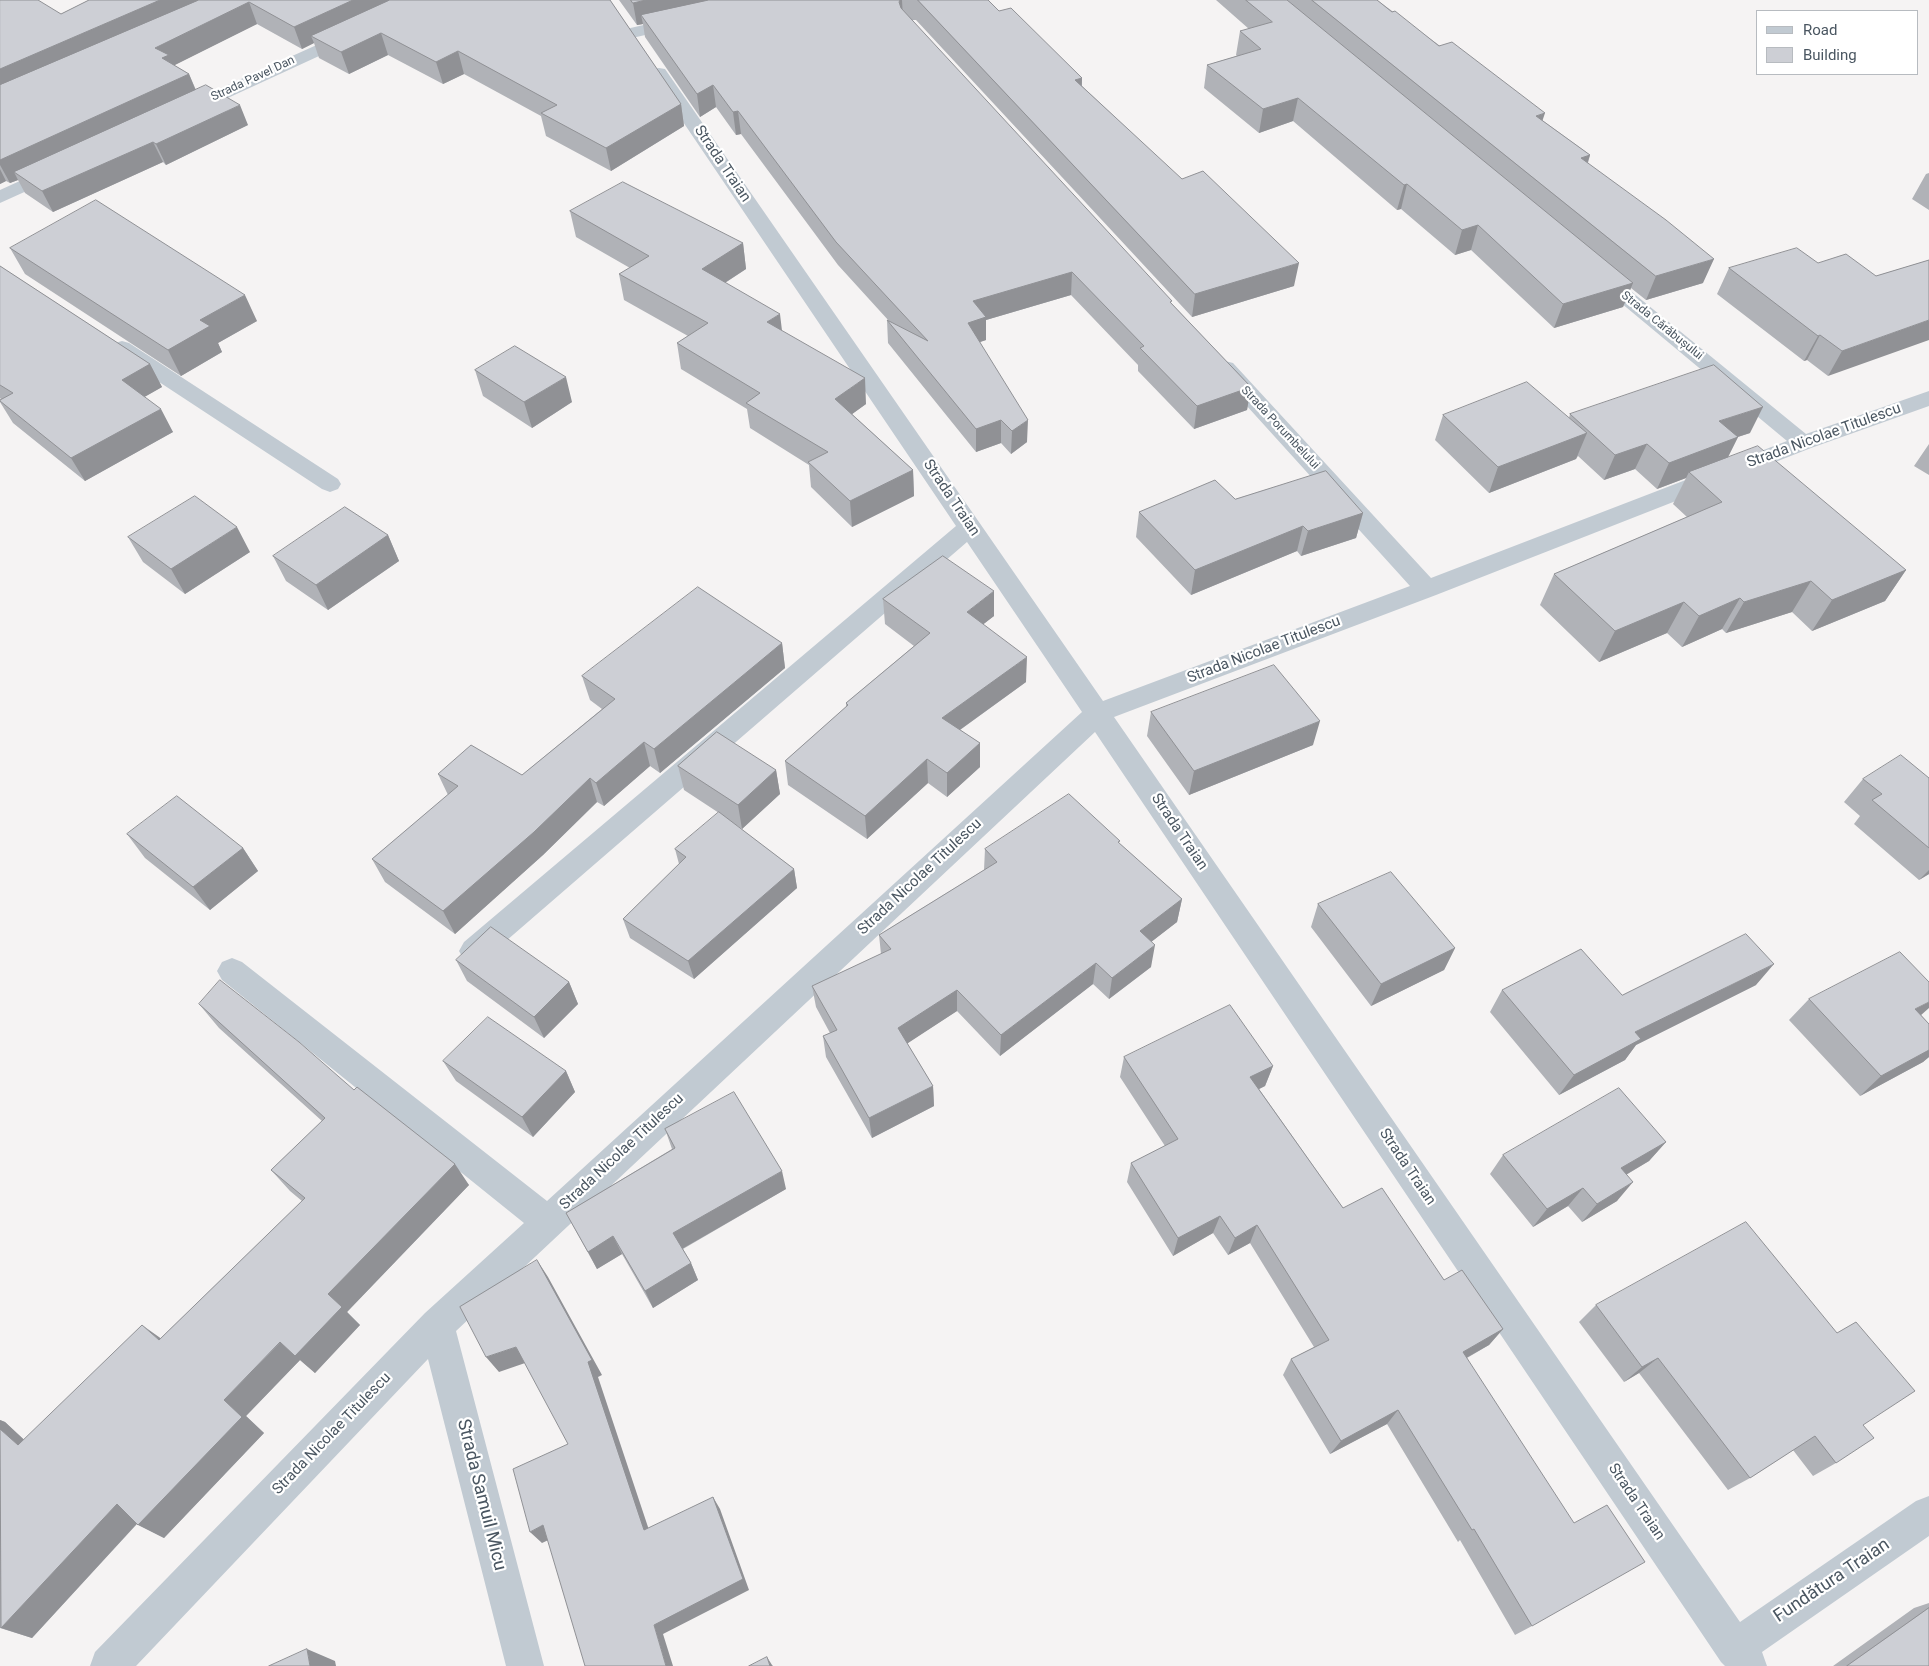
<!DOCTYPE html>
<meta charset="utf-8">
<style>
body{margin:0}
#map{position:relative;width:1929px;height:1666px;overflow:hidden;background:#f5f3f3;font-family:Roboto,sans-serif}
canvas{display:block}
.legend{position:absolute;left:1756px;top:10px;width:162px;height:65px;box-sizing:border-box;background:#fff;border:1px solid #b7bbc0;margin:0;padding:6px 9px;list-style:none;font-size:15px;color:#4a5661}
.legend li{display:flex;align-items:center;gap:10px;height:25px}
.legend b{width:25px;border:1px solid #b7bbc0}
</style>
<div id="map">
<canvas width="1929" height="1666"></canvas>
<ul class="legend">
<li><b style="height:6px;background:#c1cad2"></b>Road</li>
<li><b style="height:14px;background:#cdcfd5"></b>Building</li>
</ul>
</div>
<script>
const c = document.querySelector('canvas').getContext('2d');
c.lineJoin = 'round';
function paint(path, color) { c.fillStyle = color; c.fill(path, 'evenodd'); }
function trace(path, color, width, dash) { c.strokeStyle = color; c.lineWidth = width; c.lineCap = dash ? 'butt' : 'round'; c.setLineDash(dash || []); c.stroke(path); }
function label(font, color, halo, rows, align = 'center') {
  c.font = font + ' Roboto,sans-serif'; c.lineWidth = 4.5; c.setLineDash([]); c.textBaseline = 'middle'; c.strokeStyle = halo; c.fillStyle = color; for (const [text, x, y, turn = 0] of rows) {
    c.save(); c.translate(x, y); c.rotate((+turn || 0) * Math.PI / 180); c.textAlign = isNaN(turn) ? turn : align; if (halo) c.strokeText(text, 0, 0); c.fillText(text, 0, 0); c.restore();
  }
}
paint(new Path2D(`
 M679 17 685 18 687 22 685 26 632 38 626 37 624 33 626 29Z
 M350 30 356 31 358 35 356 39 193 114 187 115 181 114 178 110 181 106Z
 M659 68 665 69 1103 701 1410 586 1217 373 1214 368 1217 363 1225 361 1233 363 1431 578 1787 441 1591 278 1588 274 1591 270 1598 268 1605 270 1806 434 1929 391V406L1811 448 1436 595 1114 717 1740 1622 1916 1501 1929 1496V1536L1762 1652 1767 1666H1725L1721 1662 1095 732 456 1331 544 1666H506L428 1359 136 1666H90L95 1652 425 1313 524 1223 222 980 217 971 222 962 232 958 242 962 547 1201 1082 712 967 542 484 960 474 963 464 960 459 951 464 942 956 526 650 73 653 69Z
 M55 165 62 167 64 171 62 175 0 203V190Z
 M122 341 129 343 338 479 341 484 338 489 330 492 322 489 115 353 111 348 115 343Z`), '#c1cad2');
paint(new Path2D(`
 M0 0 61 14 89 0H610L681 104 684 126 611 171 546 136 541 116 464 74 443 84 388 55 349 74 319 58 314 43 302 49 257 24 174 65 189 74 196 90 248 125 166 165 163 162 53 212 25 193 18 180 10 183 6 181 0 184Z
 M619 0H988L999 11 1082 78V86L1294 286 1192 317 916 20H911L1172 304 1251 387 1247 410 1194 429 1138 371V365L1071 295 986 320V340L980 342 1027 442 1011 454 1001 443 976 452 888 343 887 320 889 321 838 265 741 134 736 135 716 107 700 117 645 37 643 24 637 25Z
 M1216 0H1377L1590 155 1588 163 1703 283 1646 300 1631 288 1623 307 1554 328 1471 250 1455 255 1401 209 1397 210 1293 121 1259 133 1204 88 1207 65 1237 56 1236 55 1240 31 1249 29Z
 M1929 173V210L1912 199 1926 174Z
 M570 211 743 243 746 269 725 283 866 404 852 414 913 470 914 496 852 527 811 487 809 465 750 428 747 409 681 369 677 343 688 336 624 300 619 274 630 268 576 237Z
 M10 248 257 321 218 343 222 352 181 376 25 274Z
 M1929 260 1828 376 1807 360 1804 361 1717 294 1729 268 1818 263 1876 276Z
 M0 266 150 364 162 387 144 397 173 432 85 481 13 423 0 402V400L1 399 0 398Z
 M475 370 572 402 532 428 483 396Z
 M1570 414 1750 433 1738 437 1728 457 1906 570 1885 601 1812 631 1792 612 1726 633 1722 629 1682 647 1667 633 1599 662 1540 605 1554 574 1687 517 1673 504 1686 478 1657 489 1635 469 1604 480 1578 456 1576 459 1489 493 1435 440 1443 415 1569 418Z
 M1929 444V475L1914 466Z
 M1235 499 1363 513 1356 538 1301 556 1297 551 1191 595 1136 537 1139 512Z
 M388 535 399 561 328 610 286 581 273 556Z
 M128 537 250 552 185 594 143 562Z
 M883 599 994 616 983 624 1026 682 960 730 980 743V767L947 797 928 783 867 839 788 785 785 761 846 707V703L914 646 885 624Z
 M782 643 785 668 660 773 650 766 604 806 597 802 543 855 455 934 385 882 372 859 448 795 438 774 522 775 602 709 590 700 582 676Z
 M1151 712 1313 745 1189 795 1147 736Z
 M678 766 776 770 780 794 742 829 733 823 794 869 797 888 694 979 630 938 623 919 679 864 675 849 719 813 684 790Z
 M1929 778V874L1919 880 1854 824 1860 816 1844 802 1863 779Z
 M127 834 243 848 258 871 210 910 145 858Z
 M1120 844 1182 899 1177 922 1152 941 1151 967 1109 999 1093 984 1000 1056 957 1011 907 1043 933 1086 934 1106 872 1138 826 1057 823 1036 830 1033 816 1007 812 986 881 954 879 935 984 870 985 849Z
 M1318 904 1455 948 1444 970 1371 1006 1311 927Z
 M456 960 569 982 578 1004 544 1038 467 981Z
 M1756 985 1636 1045 1625 1060 1559 1095 1490 1012 1502 990 1622 995Z
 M1809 999 1921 1015 1929 1024V1057L1923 1062 1860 1096 1789 1020Z
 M199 1004 354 1090 469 1185 347 1312 360 1325 315 1373 300 1360 246 1416 264 1433 164 1538 137 1524 32 1638 0 1628V1420L5 1422 24 1440 161 1338 302 1201 290 1191 271 1170 322 1121 219 1028Z
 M1124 1057 1273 1066 1265 1086 1259 1089 1343 1208 1444 1280 1503 1329 1489 1345 1467 1358 1532 1626 1515 1635 1460 1540 1458 1542 1387 1424 1330 1454 1283 1375 1291 1359 1314 1347 1250 1243 1228 1255 1213 1233 1173 1256 1127 1182 1131 1163 1165 1146 1120 1077Z
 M443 1061 566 1071 575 1092 533 1137 456 1081Z
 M665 1129 786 1189 683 1249 691 1263 698 1280 653 1308 622 1254 597 1269 566 1213 672 1149Z
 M1666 1142 1649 1161 1626 1175 1617 1201 1582 1222 1568 1206 1533 1227 1490 1174 1503 1155Z
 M1596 1305 1863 1425 1836 1463 1813 1476 1793 1450 1750 1478 1728 1490 1639 1373 1624 1382 1579 1322Z
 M1929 1603V1666H1833L1914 1608Z`), '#b0b2b7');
paint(new Path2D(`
 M160 0H211L0 96V69Z
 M353 0H408L311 36 314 43 302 49 294 27Z
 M646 0H746L641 15 643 24 637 25 633 3Z
 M900 0H902L903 19 899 2Z
 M249 2 257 24 173 66 171 81 155 48Z
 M381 33 388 55 349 74 341 52Z
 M458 51 464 74 443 84 436 62Z
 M189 74 198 96 14 172 18 180 10 183 0 165V160Z
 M1082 78 1081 100 1075 80Z
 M713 85 716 107 700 117 697 94Z
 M1298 98 1293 121 1259 133 1263 109Z
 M681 104 684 126 611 171 606 148Z
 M240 105 248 125 166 165 156 144Z
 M738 111 741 134 736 135 733 112Z
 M1545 113 1537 137 1536 116Z
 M153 142 163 162 53 212 42 191Z
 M1590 155 1582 179 1581 158Z
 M0 169 6 181 0 184Z
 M1407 184 1401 209 1397 210 1404 185Z
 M1478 225 1471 250 1455 255 1462 230Z
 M743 243 746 269 706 295 702 269Z
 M1714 259 1703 283 1646 300 1656 276Z
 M1299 263 1294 286 1192 317 1195 294Z
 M1072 272 1071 295 986 320V340L968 346V323L973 301Z
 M1633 283 1623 307 1554 328 1563 304Z
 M245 295 257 321 218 343 222 352 181 376 168 350 200 320Z
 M780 314 783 339 767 322Z
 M1929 320V340L1828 376 1842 351Z
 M1820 335 1807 360 1804 361 1818 336Z
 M150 364 162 387 134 403 122 380Z
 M566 377 572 402 532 428 524 402Z
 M865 378 866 404 837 425 835 399Z
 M1251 387 1247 410 1194 429 1197 406Z
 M1763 407 1750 433 1706 447 1719 421Z
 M161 409 173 432 85 481 71 458Z
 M1001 420V443L976 452V429Z
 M1028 420 1027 442 1011 454 1012 431Z
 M1587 433 1576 459 1489 493 1498 467Z
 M1738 437 1725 463 1689 472 1686 478 1657 489 1669 463Z
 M1647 444 1635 469 1604 480 1615 455Z
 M913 470 914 496 852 527 850 501Z
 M1363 513 1356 538 1301 556 1308 531Z
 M1303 526 1297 551 1191 595 1195 570Z
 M237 527 250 552 185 594 171 569Z
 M388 535 399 561 328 610 316 585Z
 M1906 570 1885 601 1812 631 1832 600Z
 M1811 581 1792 612 1726 633 1744 602Z
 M994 591V616L967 637V612Z
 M1740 598 1722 629 1682 647 1699 616Z
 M1684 602 1667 633 1599 662 1615 631Z
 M782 643 785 668 660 773 654 749Z
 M1027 657 1026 682 943 742 942 718Z
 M1320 721 1313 745 1189 795 1194 771Z
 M644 742 650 766 604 806 596 783Z
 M980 743V767L947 797V773Z
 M927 759 928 783 867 839 865 816Z
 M776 770 780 794 742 829 738 805Z
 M590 778 597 802 543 855 455 934 443 911Z
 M243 848 258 871 210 910 193 887Z
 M794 869 797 888 694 979 688 961Z
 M1929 870V874L1919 880Z
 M1182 899 1177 922 1137 953 1140 931Z
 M1155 945 1151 967 1109 999 1112 978Z
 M1455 948 1444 970 1371 1006 1381 984Z
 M1096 963 1093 984 1000 1056 1001 1035Z
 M1774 964 1756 985 1636 1045 1625 1060 1559 1095 1574 1075 1635 1032Z
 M569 982 578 1004 544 1038 534 1017Z
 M957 990V1011L899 1049 898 1028Z
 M1929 1002V1008L1920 1016 1915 1009Z
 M1929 1050V1057L1923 1062 1860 1096 1881 1076Z
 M1273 1066 1265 1086 1243 1097 1250 1077Z
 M566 1071 575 1092 533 1137 522 1117Z
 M933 1086 934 1106 872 1138 869 1118Z
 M1666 1142 1649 1161 1605 1187 1621 1168Z
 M455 1164 469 1185 347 1312 360 1325 315 1373 300 1360 246 1416 264 1433 164 1538 138 1525 224 1400Z
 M782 1171 786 1189 680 1250 673 1233Z
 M1633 1182 1617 1201 1582 1222 1597 1204Z
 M1583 1188 1568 1206 1533 1227 1547 1209Z
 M1220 1216 1213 1233 1173 1256 1178 1238Z
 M1257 1225 1250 1243 1228 1255 1235 1238Z
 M613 1236 622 1254 597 1269 588 1252Z
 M537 1260 548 1277 602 1375 598 1377 653 1542 644 1530Z
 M691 1263 698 1280 653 1308 645 1291Z
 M142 1325 166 1342 159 1340Z
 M1503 1329 1489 1345 1450 1367 1463 1352Z
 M516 1347 528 1362 499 1372 486 1357Z
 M1658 1358 1639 1373 1624 1382 1642 1367Z
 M1398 1410 1387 1424 1330 1454 1341 1441Z
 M0 1420 5 1422 46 1460 18 1445 0 1429Z
 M713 1497 720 1509 749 1590 663 1634 673 1666H666L654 1625Z
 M117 1504 143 1517 32 1638 1 1628Z
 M543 1525 555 1537 542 1543 530 1532Z
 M307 1649 335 1661 336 1666H310Z
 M767 1657 772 1665 773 1666H770Z`), '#909195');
const building = new Path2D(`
 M0 0H38L61 14 89 0H160L0 69Z
 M199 0H353L294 27 249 2 155 48 169 55 162 58 189 74 0 160V85Z
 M390 0H610L681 104 606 148 541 113 557 105 458 51 436 62 381 33 341 52 311 36Z
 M631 0H646L633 3Z
 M709 0H900L899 2 901 8 1172 301 1170 302 1251 387 1197 406 1140 348 1144 346 1072 272 973 301 986 317 968 323 1028 420 1012 431 1001 420 976 429 887 320 928 341 836 242 738 111 733 112 713 85 697 94 641 15Z
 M918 0H988L999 11 1011 8 1082 78 1075 80 1182 179 1203 171 1299 263 1195 294Z
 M1246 0H1287L1633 283 1563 304 1478 225 1462 230 1407 184 1404 185 1298 98 1263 109 1207 65 1261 49 1240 31 1272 22Z
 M1312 0H1377L1392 12 1395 11 1439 46 1452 42 1545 113 1536 116 1590 155 1581 158 1666 220 1714 259 1656 276Z
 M206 85 240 105 156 144 153 142 42 191 14 172Z
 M623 182 743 243 702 269 780 314 767 322 865 378 835 399 913 470 850 501 808 462 828 452 746 403 760 393 677 343 708 323 619 274 649 256 570 211Z
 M96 200 245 295 200 320 210 326 168 350 10 248Z
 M1797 248 1818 263 1846 254 1876 276 1929 260V320L1842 351 1820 335 1818 336 1729 268Z
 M0 266 150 364 122 380 161 409 71 458 0 401V400L13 393 0 385Z
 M515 346 566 377 524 402 475 370Z
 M1714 365 1763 407 1719 421 1738 437 1669 463 1647 444 1615 455 1570 414Z
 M1527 382 1587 433 1498 467 1443 415Z
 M1758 446 1906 570 1832 600 1811 581 1744 602 1740 598 1699 616 1684 602 1615 631 1554 574 1722 502 1689 472Z
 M1326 471 1363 513 1308 531 1303 526 1195 570 1139 512 1215 480 1235 499Z
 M195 496 237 527 171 569 128 537Z
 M345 507 388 535 316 585 273 556Z
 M943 556 994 591 967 612 1027 657 942 718 980 743 947 773 927 759 865 816 785 761 848 705 846 703 930 633 883 599Z
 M698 587 782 643 654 749 644 742 596 783 590 778 534 832 443 911 372 859 458 786 438 774 471 745 522 775 615 699 582 676Z
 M1274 665 1320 721 1194 771 1151 712Z
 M717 732 776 770 738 805 678 766Z
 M1901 755 1929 778V848L1872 800 1882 794 1863 779Z
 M1069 794 1120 841 1118 842 1182 899 1140 931 1155 945 1112 978 1096 963 1001 1035 957 990 898 1028 933 1086 869 1118 823 1036 837 1030 812 986 891 949 879 935 997 862 985 849Z
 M177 796 243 848 193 887 127 834Z
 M719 812 794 869 688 961 623 919 686 857 675 849Z
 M1391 872 1455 948 1381 984 1318 904Z
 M491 927 569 982 534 1017 456 960Z
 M1746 934 1774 964 1635 1032 1641 1039 1574 1075 1502 990 1581 949 1622 995Z
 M1900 952 1929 982V1002L1915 1009 1929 1024V1050L1881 1076 1809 999Z
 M220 980 299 1042 354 1090 357 1087 455 1164 328 1294 342 1307 295 1356 280 1342 224 1400 242 1417 138 1525 117 1504 1 1628 0 1429 18 1445 142 1325 159 1340 305 1198 271 1170 325 1118 199 1004Z
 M1230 1005 1273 1066 1250 1077 1343 1208 1382 1188 1444 1280 1462 1270 1503 1329 1463 1352 1574 1523 1607 1505 1645 1562 1532 1626 1474 1529 1472 1530 1398 1410 1341 1441 1291 1359 1329 1340 1257 1225 1235 1238 1220 1216 1178 1238 1131 1163 1178 1139 1124 1057Z
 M488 1017 566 1071 522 1117 443 1061Z
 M1619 1088 1666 1142 1621 1168 1633 1182 1597 1204 1583 1188 1547 1209 1503 1155Z
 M734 1092 782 1171 673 1233 691 1263 645 1291 613 1236 588 1252 566 1213 675 1148 665 1129Z
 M1746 1222 1837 1333 1856 1322 1915 1391 1863 1425 1874 1438 1836 1463 1815 1436 1750 1478 1658 1358 1642 1367 1596 1305Z
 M537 1260 592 1360 588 1362 644 1530 713 1497 743 1579 654 1625 666 1666H585L543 1525 530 1532 513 1469 568 1444 516 1347 486 1357 460 1307Z
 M1929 1608V1666H1847Z
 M307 1649 310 1666H269Z
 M767 1657 770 1666H749Z`);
paint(building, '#cdcfd5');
trace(building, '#909195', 1);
label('12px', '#4a5661', '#fff', [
 ["Strada Pavel Dan",253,79,-25],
 ["Strada Cărăbușului",1662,326,39],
 ["Strada Porumbelului",1280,428,47]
]);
label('15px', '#4a5661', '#fff', [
 ["Strada Traian",722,164,56],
 ["Strada Nicolae Titulescu",1824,436,-20],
 ["Strada Traian",951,498,56],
 ["Strada Nicolae Titulescu",1264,650,-21],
 ["Strada Traian",1179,832,56],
 ["Strada Nicolae Titulescu",920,877,-43],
 ["Strada Nicolae Titulescu",622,1152,-43],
 ["Strada Traian",1407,1167,56],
 ["Strada Nicolae Titulescu",332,1434,-46],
 ["Strada Traian",1636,1502,56]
]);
label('18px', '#4a5661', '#fff', [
 ["Strada Samuil Micu",481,1495,76],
 ["Fundătura Traian",1832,1581,-34]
]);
</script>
